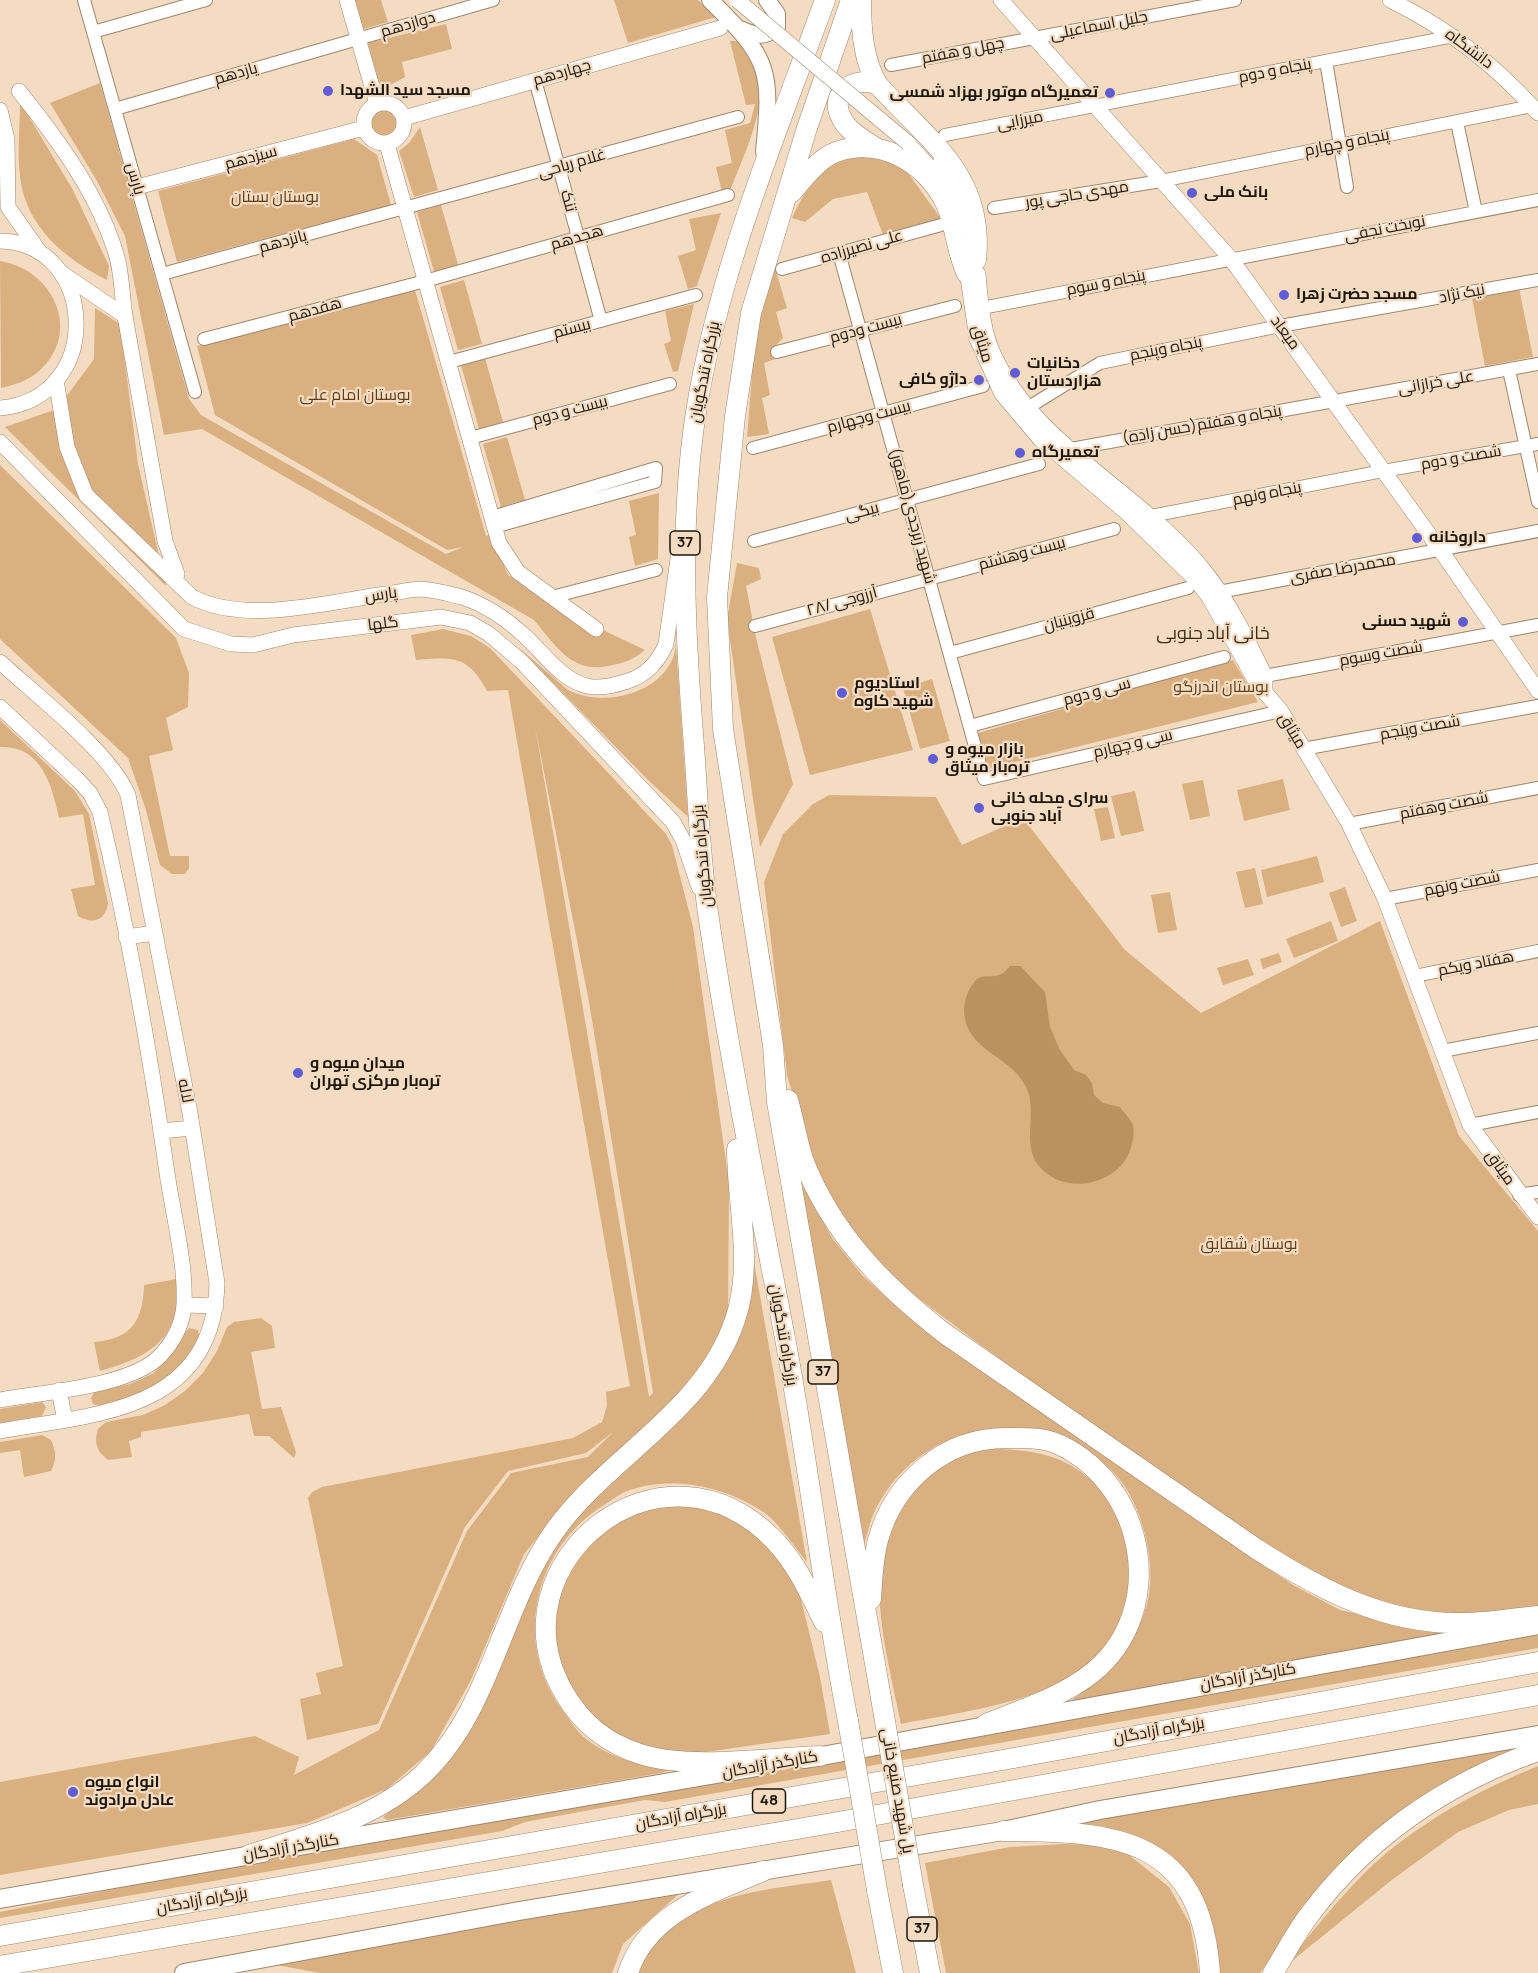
<!DOCTYPE html>
<meta charset="utf-8">
<style>
body{margin:0}
canvas{display:block;background:#f4dcc2}
</style>
<canvas width="1538" height="1973"></canvas>
<script>
const c = document.querySelector('canvas').getContext('2d');
c.lineJoin = 'round';
function paint(path, color) { c.fillStyle = color; c.fill(path, 'evenodd'); }
function trace(path, color, width, dash) { c.strokeStyle = color; c.lineWidth = width; c.lineCap = dash ? 'butt' : 'round'; c.setLineDash(dash || []); c.stroke(path); }
function label(font, color, halo, rows, align = 'center') {
  c.font = font + ' Manrope,Cairo,sans-serif'; c.lineWidth = 4.5; c.setLineDash([]); c.textBaseline = 'middle'; c.strokeStyle = halo; c.fillStyle = color; for (const [text, x, y, turn = 0] of rows) {
    c.save(); c.translate(x, y); c.rotate((+turn || 0) * Math.PI / 180); c.textAlign = isNaN(turn) ? turn : align; if (halo) c.strokeText(text, 0, 0); c.fillText(text, 0, 0); c.restore();
  }
}
paint(new Path2D(`
 M355 0H381L388 22 363 29Z
 M614 0H698L716 17 628 43Z
 M446 24 452 49 402 62 405 77 381 90 368 43Z
 M730 41H738C744 52 753 62 757 74 770 104 741 161 730 191L722 192 716 167 732 163 725 130 750 123 755 104 746 105Z
 M100 83 189 399 201 415 446 554 463 547 447 550 215 415 197 346 415 290 486 536 491 534 508 575 607 632 645 650C633 660 624 663 608 666 572 674 555 645 534 620L202 429 164 435 125 236 97 181 50 103Z
 M20 102 73 190 109 266 107 280C65 259 25 226 20 176 17 152 20 126 20 102Z
 M368 123a17 17 0 1 1 34 0a17 17 0 1 1-34 0Z
 M420 127 438 190 414 197 399 151 409 143Z
 M354 139 377 155 391 205 177 262 158 191Z
 M866 154 891 159 908 173 942 220 883 235 867 192 833 199 805 222 792 218C810 179 823 163 866 154Z
 M441 205 459 268 435 275 417 212Z
 M721 213 697 286 688 289 678 256 696 250 689 219Z
 M0 261C53 269 83 332 39 371 28 381 14 385 1 388Z
 M767 271H776L787 308 776 312 783 338 774 347 775 359 764 363 770 395 762 398 769 434 747 437 756 325Z
 M464 280 482 344 458 350 440 287Z
 M1519 288 1533 357 1485 366 1472 298Z
 M694 304 678 371 673 372 664 344 671 341 665 311Z
 M95 308 120 324 138 464 166 586 5 427 57 409 94 359Z
 M485 358 503 422 479 429 461 365Z
 M507 437 525 500 501 507 483 444Z
 M0 465 176 638 189 673 188 707 166 718 173 750 149 756 170 856H189V868L185 874H172L160 865 146 810 128 758 0 639Z
 M659 493 658 559 635 566 629 537 636 535 629 501Z
 M737 563 759 568 761 579 746 586 756 638 793 784 760 847 727 619Z
 M673 602 688 817 648 780 518 647 568 690C601 707 657 696 673 658 679 643 674 619 673 602Z
 M870 609 913 750 810 775 772 637Z
 M443 629 471 636 490 648 666 834 672 845 693 927 729 1183 728 1322 703 1363 669 1404 572 1495 524 1554 471 1680 431 1751 387 1789 307 1823 0 1875V1782L255 1736 299 1757 294 1775 379 1730 467 1531 511 1473 588 1457 613 1432 586 1453 508 1471 465 1527 378 1724 307 1740 300 1699 321 1694 316 1673 343 1666 308 1498 312 1492 322 1487 573 1438 602 1422 607 1406 606 1392 630 1386 508 690 487 691C468 655 453 657 416 660L411 635ZM535 726 589 1002 653 1393 649 1397Z
 M1233 660 1258 702 987 769 978 733Z
 M932 679 950 741 920 749 903 688Z
 M0 720 75 791 89 814 108 903C106 920 93 925 78 916L71 889 95 885 83 814 59 818C52 785 41 745 0 747Z
 M1283 779 1290 810 1244 821 1237 790Z
 M1203 780 1210 816 1190 820 1182 784Z
 M1135 791 1144 831 1121 836 1111 796Z
 M829 795 936 797 962 845 1023 818 1125 950 1201 1013 1380 921 1459 1136 1538 1231V1607L1499 1613 1445 1614 1378 1603 1321 1580 1156 1471 974 1340 910 1292 878 1260 824 1198 787 1075 764 882 783 834 813 804Z
 M1108 807 1115 838 1101 841 1094 809Z
 M1317 856 1324 882 1267 897 1261 870Z
 M1255 868 1263 904 1245 908 1236 872Z
 M1345 887 1357 921 1341 927 1329 893Z
 M1170 892 1177 930 1158 933 1151 895Z
 M1331 921 1338 941 1294 958 1286 939Z
 M1279 953 1282 962 1263 969 1260 959Z
 M1248 959 1254 975 1223 985 1217 968Z
 M801 1187 806 1189 832 1238 862 1275 897 1307 978 1369 1293 1585 1340 1610 1438 1632 1436 1637 1070 1702C1083 1691 1100 1680 1112 1668 1127 1651 1141 1626 1147 1604 1158 1566 1142 1501 1114 1473 1108 1466 1098 1462 1091 1457 1020 1406 925 1425 880 1501 871 1515 867 1536 862 1552Z
 M754 1262 807 1562C795 1548 777 1520 762 1511 723 1486 672 1475 627 1491 619 1494 611 1501 604 1505 535 1548 513 1639 560 1707 570 1720 578 1735 593 1744 616 1760 643 1765 670 1770L661 1773 387 1820 383 1817C419 1788 450 1765 472 1722 505 1662 518 1590 561 1534 601 1482 658 1443 703 1395 732 1364 752 1304 754 1262Z
 M176 1279C176 1290 177 1302 175 1313 167 1350 131 1362 100 1371L94 1342C132 1339 143 1320 144 1285Z
 M261 1318 272 1326 275 1348 251 1352 262 1409 281 1407 296 1452 294 1458 269 1436H254L249 1414 141 1432V1437L129 1441 132 1457 108 1460C96 1451 94 1442 98 1429L106 1422 143 1415 165 1405 185 1391 203 1373 217 1351 227 1327 234 1322Z
 M189 1328 198 1330 199 1336C191 1352 183 1365 170 1377 158 1388 108 1410 93 1404L91 1398 94 1392 130 1384 154 1373Z
 M42 1402 46 1407 42 1416 0 1423V1409Z
 M42 1435 51 1440C56 1452 57 1459 51 1471L24 1477 20 1450 0 1453V1442Z
 M988 1448C1012 1450 1037 1450 1060 1460 1123 1487 1145 1566 1117 1626 1114 1632 1111 1641 1107 1647 1065 1701 964 1711 901 1724 886 1647 853 1543 918 1479 936 1462 964 1454 988 1448Z
 M694 1503 727 1512 784 1560 798 1587 820 1677 830 1734 699 1753 656 1750 629 1743 597 1721 574 1698 562 1677 554 1632 555 1613 574 1556 628 1513Z
 M1538 1635V1648L665 1802 645 1800 525 1822 502 1831 0 1918V1912L263 1859 997 1733Z
 M1538 1740 1458 1777 1285 1936 1260 1973H1217V1942L1209 1915 1194 1887 1176 1866 1052 1825Z
 M1538 1766V1804L1509 1810 1458 1832 1393 1879 1282 1969C1312 1933 1341 1894 1376 1862 1422 1821 1481 1789 1538 1766Z
 M1064 1844 1096 1845 1129 1855 1169 1887 1190 1924 1199 1973H946L925 1863 1010 1847Z
 M831 1880 856 1973H637C639 1962 647 1955 654 1946 697 1892 768 1890 831 1880Z
 M681 1892 623 1944 612 1973H320L271 1964Z`), '#dab080');
paint(new Path2D(`
 M1010 966H1020L1045 992 1050 1027 1060 1050 1074 1070 1086 1075 1092 1083 1094 1095 1103 1103 1120 1107C1124 1113 1131 1119 1133 1126 1135 1134 1132 1146 1129 1153 1115 1186 1062 1196 1038 1165 1021 1142 1039 1109 1025 1085 1008 1054 966 1051 964 1011 964 1001 968 989 975 981 986 970 997 984 1010 966Z`), '#bb9160');
const minor = new Path2D(`
 M84 0 195 392
 M93 32 206 0
 M1326 61 1347 187
 M891 65 1235 0
 M535 80 601 321
 M115 109 493 0
 M1457 122 1476 212
 M945 135 1454 36
 M994 208 1161 181 1532 106
 M839 253 984 779 1281 711
 M782 269 941 225
 M162 274 738 117
 M982 308 1538 200
 M204 339 425 281 728 195
 M777 352 955 306
 M449 362 696 295
 M1509 370 1538 502
 M1029 407 1100 363 1280 326 1538 280
 M470 438 670 384
 M753 448 983 386
 M1071 449 1538 364
 M1151 516 1383 471 1538 444
 M492 517 656 468 655 482 494 527
 M754 541 1039 464
 M1219 592 1538 531
 M552 597 656 570
 M755 626 1114 529
 M950 653 1188 588
 M1265 676 1538 625
 M970 726 1224 657
 M1303 749 1538 706
 M1349 824 1538 788
 M1385 899 1538 870
 M1415 976 1538 951
 M1442 1051 1538 1033
 M1470 1125 1538 1112
 M1519 1195 1538 1192`);
const tertiary = new Path2D(`
 M347 0 377 104
 M1001 0 1231 259 1441 551 1538 691
 M1390 0C1447 28 1496 65 1538 113
 M19 91C59 141 99 195 117 257 122 275 122 297 125 316
 M364 123a20 20 0 1 1 40 0a20 20 0 1 1-40 0Z
 M0 110 7 140 8 207 39 251
 M404 118 720 28
 M908 143 938 177
 M387 144 499 543 518 572 596 629
 M937 166 953 188 970 233
 M137 187 364 128
 M0 241C98 243 105 399 0 408
 M966 264 977 339 1002 394 1040 439 1126 512 1196 580 1209 597 1256 682 1281 711 1349 824 1385 899 1470 1125 1538 1217
 M60 272 125 316 165 541 177 574
 M978 274C980 297 982 324 990 346 1028 443 1144 493 1206 573 1230 603 1248 641 1265 676V693
 M56 380 67 447 86 495 192 597C245 625 328 602 385 594 397 593 410 589 421 589 435 590 449 594 462 597 486 605 509 621 527 638 545 655 562 680 587 686 601 689 615 685 628 681 646 675 659 661 666 644L679 552
 M0 442 184 629 231 644 253 645 293 635 441 617 470 623 489 634 522 662 673 822 683 840 699 887
 M0 662C36 695 110 752 128 795L190 1113 217 1283C214 1411 98 1414 0 1431
 M0 707 78 780 90 793 100 812C128 930 150 1052 167 1173 173 1214 186 1263 184 1304 183 1324 174 1341 160 1356 130 1387 43 1392 0 1400
 M126 937 155 933
 M161 1131 192 1128
 M184 1305 216 1306
 M59 1390 65 1420`);
const secondary = new Path2D(`
 M710 0C770 59 772 69 764 152
 M740 29C753 35 765 39 777 27V14L767 0`);
const primary = new Path2D(`
 M805 1759 1538 1625
 M294 1847 757 1767
 M0 1899 263 1853
 M184 1973 519 1911 1003 1831 1100 1810 1538 1735`);
const trunk = new Path2D(`
 M825 0C776 135 719 269 696 412 679 522 685 635 694 746 698 802 700 858 708 913 729 1056 758 1197 785 1338 809 1466 823 1594 848 1721
 M851 0 806 131 751 313 735 416 717 597 723 729 773 1045 777 1102 881 1698
 M861 0C861 28 863 61 878 85 929 141 985 176 976 260
 M876 148C864 140 847 131 841 117 828 92 857 75 878 85
 M792 192C804 178 818 159 836 152 881 136 926 163 946 204 956 227 956 251 967 274
 M788 1100C794 1120 797 1142 804 1162 833 1235 884 1286 944 1333L1255 1548C1319 1589 1385 1625 1464 1623 1489 1623 1514 1618 1538 1616
 M871 1599C872 1580 873 1559 878 1540 894 1482 944 1438 1006 1438 1024 1438 1044 1437 1060 1445 1146 1486 1169 1611 1092 1673 1062 1697 1022 1709 986 1724
 M820 1756C766 1758 691 1770 640 1754 606 1743 582 1724 564 1693 489 1563 663 1423 775 1541 797 1564 810 1594 824 1622
 M1003 1831C1115 1831 1201 1837 1210 1973
 M249 1855C309 1835 373 1820 421 1776 492 1711 500 1606 556 1529 611 1454 704 1412 735 1320 754 1265 737 1205 737 1149
 M913 1885 930 1973
 M877 1890 893 1973
 M0 1936 1014 1758 1538 1662
 M0 1966 838 1822 1538 1695
 M628 1973C647 1913 712 1893 763 1871
 M1273 1973C1285 1954 1296 1932 1310 1914 1368 1837 1447 1783 1538 1751`);
trace(minor, '#9d876f', 14);
trace(tertiary, '#9d876f', 16);
trace(secondary, '#9d876f', 18);
trace(primary, '#9d876f', 20);
trace(trunk, '#9d876f', 21);
trace(minor, '#fff', 12);
trace(tertiary, '#fff', 15);
trace(secondary, '#fff', 16);
trace(primary, '#fff', 18);
trace(trunk, '#fff', 20);
const tertiaryBridge = new Path2D(`
 M737 0 908 143`);
const trunkBridge = new Path2D(`
 M881 1698 913 1885
 M848 1721 877 1890`);
trace(tertiaryBridge, '#9d876f', 16, []);
trace(trunkBridge, '#9d876f', 21, []);
trace(tertiaryBridge, '#fff', 15);
trace(trunkBridge, '#fff', 20);
for (const [x, y, r, color] of [
 [328,91,6,"#5f5cd5"],
 [1110,93,6,"#5f5cd5"],
 [1192,193,6,"#5f5cd5"],
 [1284,295,6,"#5f5cd5"],
 [1015,373,6,"#5f5cd5"],
 [979,380,6,"#5f5cd5"],
 [1020,453,6,"#5f5cd5"],
 [1417,538,6,"#5f5cd5"],
 [1463,622,6,"#5f5cd5"],
 [842,693,6,"#5f5cd5"],
 [933,759,6,"#5f5cd5"],
 [979,808,6,"#5f5cd5"],
 [298,1073,6,"#5f5cd5"],
 [73,1792,6,"#5f5cd5"]
]) { const dot = new Path2D(); dot.arc(x, y, r, 0, 2 * Math.PI); c.fillStyle = color; c.fill(dot); trace(dot, '#f4dcc2', 2); }
for (const [x, y, w] of [
 [685,543,30],
 [823,1372,30],
 [769,1801,33],
 [922,1929,30]
]) { const box = new Path2D(); box.roundRect(x - w / 2, y - 12, w, 24, 4.5); c.fillStyle = '#f4dcc2'; c.fill(box); trace(box, '#1e160c', 1.5); }
label('bold 15px', '#1e160c', null, [
 ["37",685,543],
 ["37",823,1372],
 ["48",769,1801],
 ["37",922,1929]
]);
label('16px', '#1e160c', '#f4dcc2', [
 ["دوازدهم",408,25,-16],
 ["جلیل اسماعیلی",1099,26,-11],
 ["دانشگاه",1469,49,37],
 ["چهل و هفتم",963,51,-11],
 ["پنجاه و دوم",1275,71,-11],
 ["چهاردهم",562,73,-16],
 ["یازدهم",236,74,-16],
 ["میرزایی",1020,121,-11],
 ["پنجاه و چهارم",1347,143,-11],
 ["سیزدهم",251,158,-15],
 ["غلام ریاحی",572,164,-16],
 ["پارس",135,179,74],
 ["مهدی حاجی پور",1077,195,-9],
 ["تنک",568,201,75],
 ["نوبخت نجفی",1385,229,-11],
 ["هجدهم",577,238,-16],
 ["پانزدهم",283,242,-15],
 ["علی نصیرزاده",862,247,-16],
 ["پنجاه و سوم",1106,283,-11],
 ["نیک نژاد",1462,294,-11],
 ["هفدهم",315,310,-15],
 ["بیستم",572,329,-15],
 ["بیست ودوم",866,329,-15],
 ["میعاد",1285,333,54],
 ["میثاق",982,344,73],
 ["پنجاه وپنجم",1166,349,-11],
 ["بزرگراه تندگویان",705,372,-79],
 ["علی خرازانی",1436,383,-10],
 ["بیست و دوم",570,411,-15],
 ["بیست وچهارم",869,417,-15],
 ["(حسن زاده)پنجاه و هفتم",1202,425,-10],
 ["شصت و دوم",1461,458,-10],
 ["پنجاه ونهم",1267,494,-11],
 ["بیگی",862,512,-15],
 ["شهید زبرجدی(ماهور)",912,516,75],
 ["بیست وهشتم",1022,554,-15],
 ["محمدرضا صفری",1343,569,-10],
 ["پارس",381,595,-8],
 ["آرزوجی /۲۸",842,602,-15],
 ["قزوینیان",1069,620,-15],
 ["گلها",383,624,-7],
 ["شصت وسوم",1381,654,-10],
 ["سی و دوم",1097,692,-15],
 ["شصت وپنجم",1420,728,-10],
 ["میثاق",1292,731,59],
 ["سی و چهارم",1133,744,-13],
 ["شصت وهفتم",1444,806,-11],
 ["بزرگراه تندگویان",703,856,-95],
 ["شصت ونهم",1462,884,-11],
 ["هفتاد ویکم",1476,964,-11],
 ["لاله",185,1091,79],
 ["میثاق",1500,1168,55],
 ["بزرگراه تندگویان",783,1335,80],
 ["کنارگذر آزادگان",1248,1677,-10],
 ["بزرگراه آزادگان",1159,1731,-10],
 ["کنارگذر آزادگان",770,1765,-10],
 ["پل شهید صنیع خانی",897,1791,80],
 ["بزرگراه آزادگان",681,1817,-10],
 ["کنارگذر آزادگان",291,1848,-10],
 ["بزرگراه آزادگان",202,1901,-10]
]);
label('bold 16px', '#1e160c', '#f4dcc2', [
 ["مسجد سید الشهدا",340,91],
 ["تعمیرگاه موتور بهزاد شمسی",1098,93,"right"],
 ["بانک ملی",1204,193],
 ["مسجد حضرت زهرا",1296,295],
 ["دخانیات",1027,364],
 ["هزاردستان",1027,382],
 ["داژو کافی",967,380,"right"],
 ["تعمیرگاه",1032,453],
 ["داروخانه",1429,538],
 ["شهید حسنی",1451,622,"right"],
 ["استادیوم",854,684],
 ["شهید کاوه",854,702],
 ["بازار میوه و",945,750],
 ["تره‌بار میثاق",945,768],
 ["سرای محله خانی",991,799],
 ["آباد جنوبی",991,817],
 ["میدان میوه و",310,1064],
 ["تره‌بار مرکزی تهران",310,1082],
 ["انواع میوه",85,1783],
 ["عادل مرادوند",85,1801]
], 'left');
label('16px', '#5d3f18', '#f4dcc2', [
 ["بوستان بستان",275,198],
 ["بوستان امام علی",355,396],
 ["بوستان اندرزگو",1221,688],
 ["بوستان شقایق",1249,1245]
]);
label('18px', '#3d2b15', '#f4dcc2', [
 ["خانی آباد جنوبی",1213,634]
]);
</script>
